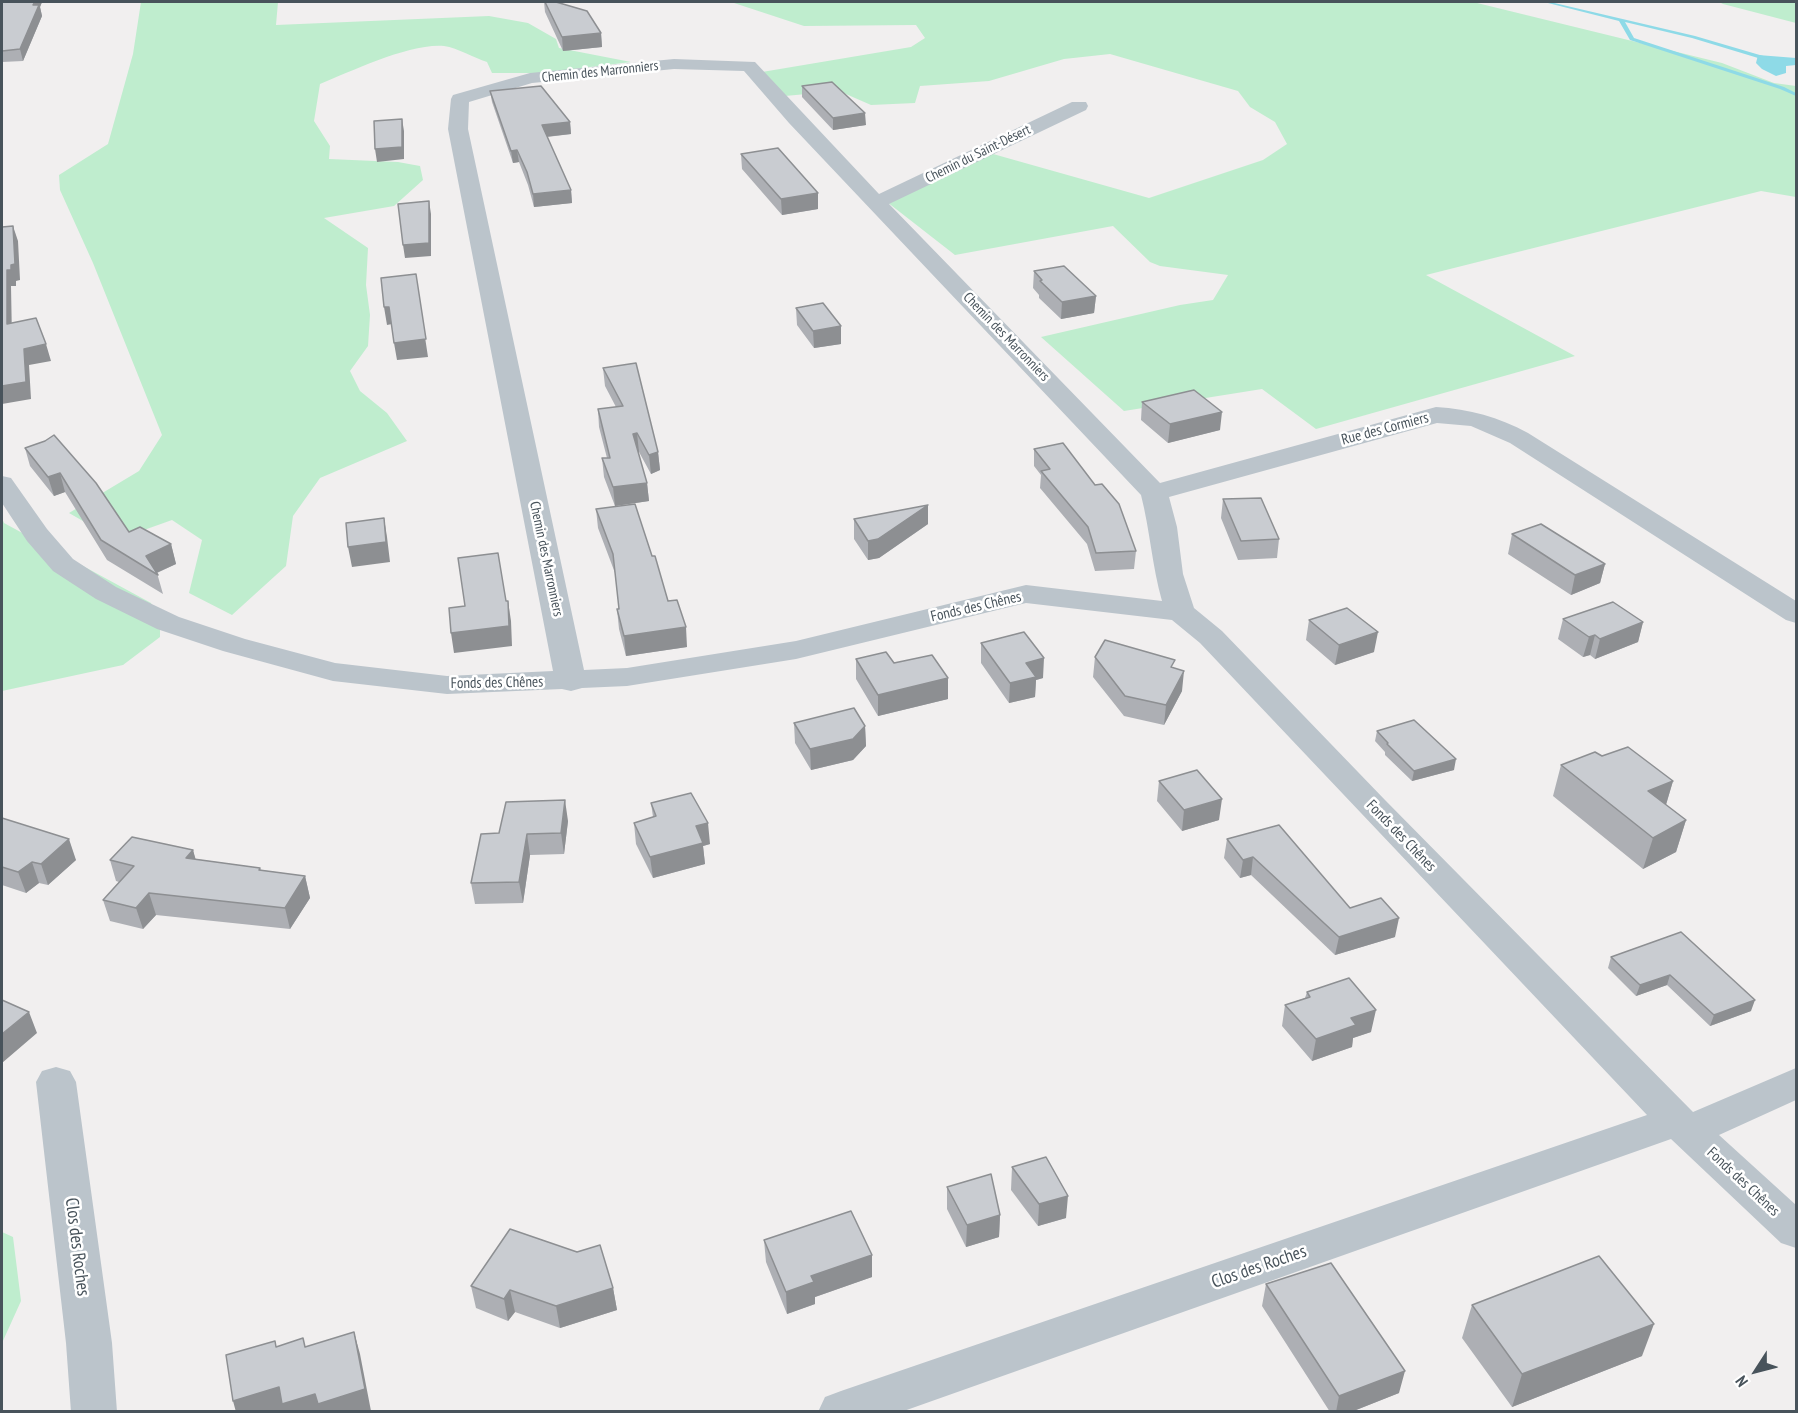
<!DOCTYPE html>
<meta charset="utf-8">
<style>
body{margin:0}
#map{position:relative;width:1798px;height:1413px;overflow:hidden;background:#f1efef;font-family:"PT Sans Narrow",sans-serif}
canvas{display:block}
.frame{position:absolute;inset:0;border:3px solid #48535b;pointer-events:none}
.north{position:absolute;left:1726px;top:1341px;width:60px;height:60px;-webkit-text-stroke:4px #fff;paint-order:stroke;rotate:234deg;font-size:16px;font-weight:700;line-height:24px;text-align:center;color:#48535b}
.north::after{content:'';display:block;margin:auto;width:21px;height:27px;background:#48535b;clip-path:polygon(50% 0,100% 100%,50% 72%,0 100%)}
</style>
<div id="map">
<canvas width="1798" height="1413"></canvas>
<div class="frame"></div>
<div class="north">N</div>
</div>
<script>
const c = document.querySelector('canvas').getContext('2d');
c.lineJoin = 'round';
function paint(path, color) { c.fillStyle = color; c.fill(path, 'evenodd'); }
function trace(path, color, width, dash) { c.strokeStyle = color; c.lineWidth = width; c.lineCap = dash ? 'butt' : 'round'; c.setLineDash(dash || []); c.stroke(path); }
function label(font, color, halo, rows, align = 'center') {
  c.font = font + ' "PT Sans Narrow",sans-serif'; c.lineWidth = 5; c.setLineDash([]); c.textBaseline = 'middle'; c.strokeStyle = halo; c.fillStyle = color; for (const [text, x, y, turn = 0] of rows) {
    c.save(); c.translate(x, y); c.rotate((+turn || 0) * Math.PI / 180); c.textAlign = isNaN(turn) ? turn : align; if (halo) c.strokeText(text, 0, 0); c.fillText(text, 0, 0); c.restore();
  }
}
paint(new Path2D(`
 M141 2H278L276 25 489 16 528 23 556 39 559 48 631 62 541 73H492L487 62C474 58 458 48 444 46 410 43 352 71 320 84L314 121 330 146 329 159 398 162 420 166 423 180 394 206 324 218 368 248 366 285 370 315 368 346 350 371 360 391 387 413 407 441 320 478 293 516 286 566 232 615 189 593 202 540 172 520 116 540 69 513 139 471 162 435 93 263 60 190 59 175 108 144 133 54Z
 M731 2H1473L1722 63 1774 83 1796 86V197L1761 191 1426 275 1575 356 1316 429 1262 389 1124 411 1041 337 1180 305 1213 300 1228 275 1160 266 1150 262 1113 226 955 255 887 202 986 152 1149 198 1263 160 1287 144 1275 122 1250 107 1238 91 1110 54 1064 59 989 81 920 86 915 103 871 105 839 91 785 96 762 72 911 47 925 38 916 25 804 26Z
 M1719 2H1796V23L1723 4Z
 M2 518 4 523 151 603 160 626V637L123 665 2 691Z
 M2 1232 13 1237 21 1301 2 1343Z`), '#bfedce');
paint(new Path2D(`
 M1758 55 1796 58V65L1786 66V73L1776 76 1762 69 1756 63Z`), '#8edae7');
paint(new Path2D(`
 M1544 2H1550L1695 36 1770 58 1771 59 1768 61 1692 38 1625 22 1634 38 1784 87 1796 93V96L1780 89 1630 40 1619 21Z`), '#8edae7');
paint(new Path2D(`
 M674 59 755 62 879 194 1072 102H1086L1088 106 1086 110 889 204 1160 483 1436 407C1470 409 1498 417 1528 433L1796 601V623L1786 620 1510 443 1471 426 1437 423 1169 497 1177 527 1183 574 1194 608 1222 631 1385 800 1691 1110 1693 1112 1796 1068V1100L1719 1135 1796 1205V1248L1781 1243 1671 1139 901 1412H818L825 1397 841 1391 1647 1115 1200 643 1172 620 1026 603 796 659 627 686 582 688 571 691 562 689 447 694 333 681 223 651 157 629 96 599 53 571 27 541 2 503V476L11 478 47 529 73 559 116 587 179 617 245 639 335 663 447 676 553 671 448 129 451 99 453 95 530 73ZM674 69 744 71 789 123 1141 495C1150 530 1152 566 1162 601L1026 585 796 641 627 668 584 670 468 129 469 102 532 83Z
 M56 1067 70 1071 76 1082 112 1343 117 1412H71L66 1343 36 1082 42 1071Z`), '#bbc4cb');
paint(new Path2D(`
 M2 2H42L40 7 42 16 23 61 2 62Z
 M544 2H556L601 33 602 47 563 51 545 12Z
 M802 86 866 125 833 130 802 97Z
 M490 91 570 122 571 134 547 137 571 190 572 203 534 207 528 185 519 162 513 163 492 102Z
 M741 154 818 209 782 215 742 169Z
 M1034 271 1096 296 1094 313 1061 319 1039 298V295L1033 288Z
 M796 308 841 344 814 348 797 325Z
 M603 368 658 452 660 470 651 474 639 452H638L647 483 649 501 615 506 604 477 602 458H607L599 427 598 409 616 407 605 386Z
 M1142 402 1220 430 1168 443 1141 420Z
 M45 441 129 532 171 544 176 564 157 573 163 594 107 560 65 492 54 496 30 466 25 448Z
 M1034 449 1136 551 1134 569 1095 571 1087 544 1040 488 1041 475 1034 466Z
 M1223 499 1279 539 1277 558 1238 560 1221 518Z
 M928 505V524L879 558 868 560 854 539V519Z
 M596 509 652 556 668 601 687 647 626 656 619 629 617 609H619L615 573 598 528Z
 M1512 534 1605 564 1600 583 1571 595 1508 554Z
 M1563 619 1643 622 1638 642 1595 659 1590 655 1583 657 1558 639Z
 M1309 620 1374 652 1335 665 1306 640Z
 M981 643 1043 678 1036 680 1035 697 1009 703 981 663Z
 M1095 657 1174 668 1182 691 1164 725 1124 716 1093 677Z
 M856 659 894 663 948 678V699L878 716 856 679Z
 M794 723 865 726 866 746 853 760 811 770 795 743Z
 M1377 731 1454 770 1412 781 1385 755V752L1375 741Z
 M1602 756 1673 781 1666 805 1686 820 1676 852 1643 869 1553 796 1561 765Z
 M1159 781 1219 820 1182 831 1157 801Z
 M651 803 710 844 703 846 705 864 653 878 636 844 634 823 653 817Z
 M2 818 76 860 48 885 39 883 26 893 2 885Z
 M568 821 564 854 530 855 523 903 475 904 471 883 499 833Z
 M1227 839 1350 908 1395 937 1335 955 1251 875 1240 878 1224 858Z
 M193 850 195 859 260 868 261 870 305 876 310 898 290 929 156 915 143 929 110 921 103 900 119 882 116 881 110 860Z
 M1681 932 1751 1011 1710 1026 1667 985 1636 996 1608 968 1611 957Z
 M1307 992 1371 1032 1353 1038 1352 1047 1312 1061 1282 1026 1285 1005 1305 998Z
 M1012 1167 1066 1218 1038 1226 1011 1190Z
 M947 1187 1000 1215 999 1237 966 1247 947 1209Z
 M764 1240 872 1277 815 1297V1304L787 1314 766 1262Z
 M1266 1284 1399 1393 1351 1412H1330L1262 1306Z
 M471 1286 613 1288 617 1310 560 1328 515 1312 508 1321 476 1308Z
 M1472 1305 1642 1356 1512 1407 1462 1338Z`), '#adafb4');
paint(new Path2D(`
 M35 2H42L40 7 42 16 23 61 20 49Z
 M601 33 602 47 563 51 562 37Z
 M865 113 866 125 833 130V118Z
 M402 119 404 131V159L377 162 375 149Z
 M570 122 571 134 544 137 542 125Z
 M517 150 519 162 513 163 511 151Z
 M571 190 572 203 534 207 533 194Z
 M818 193V209L782 215 781 199Z
 M429 201 431 214V256L405 258 403 245Z
 M13 226 18 241 20 280 16 281V286H11L12 340 7 324V270Z
 M418 291 428 357 397 360 394 343Z
 M1096 296 1094 313 1061 319 1062 302Z
 M384 307H389L392 324 387 325Z
 M841 326V344L814 348 813 331Z
 M46 344 51 361 29 365 31 399 2 404V386L24 349Z
 M1222 412 1220 430 1168 443 1170 424Z
 M637 433 639 452H634L633 434Z
 M658 452 660 470 651 474 649 455Z
 M60 473 65 492 54 496 48 477Z
 M647 483 649 501 615 506 613 487Z
 M928 505V524L879 558 868 560V541Z
 M384 518 387 537 390 562 352 567 348 547Z
 M171 544 176 564 156 573 146 556Z
 M1605 564 1600 583 1571 595 1575 575Z
 M508 601 511 621 512 646 454 653 451 633Z
 M1643 622 1638 642 1595 659 1600 639Z
 M686 627 687 647 626 656 624 636Z
 M1378 632 1374 652 1335 665 1339 645Z
 M1595 635 1590 655 1583 657 1589 637Z
 M1044 658 1043 678 1036 680 1035 697 1009 703 1010 683 1026 663Z
 M1184 671 1182 691 1164 725 1166 705Z
 M948 678V699L878 716V695Z
 M865 726 866 746 853 760 811 770 810 749Z
 M1456 759 1454 770 1412 781 1414 771Z
 M1673 781 1664 811 1648 791Z
 M1222 799 1219 820 1182 831 1184 810Z
 M565 800 568 821 564 854 561 833Z
 M1686 820 1676 852 1643 869 1653 838Z
 M708 823 710 844 703 846 705 864 653 878 650 857 696 826Z
 M527 834 530 855 523 903 519 882Z
 M69 839 76 860 48 885 41 864Z
 M193 850 199 871 186 858Z
 M1253 857 1251 875 1240 878 1243 860Z
 M32 862 39 883 26 893 18 872Z
 M305 876 310 898 290 929 285 908Z
 M149 893 156 915 143 929 136 908Z
 M1399 918 1395 937 1335 955 1339 937Z
 M1670 975 1667 985 1636 996 1640 985Z
 M1755 1000 1751 1011 1710 1026 1714 1015Z
 M1376 1010 1371 1032 1353 1038 1352 1047 1312 1061 1316 1039 1351 1018Z
 M29 1012 37 1033 2 1063V1034Z
 M1068 1196 1066 1218 1038 1226 1039 1204Z
 M1000 1215 999 1237 966 1247 967 1225Z
 M872 1255V1277L815 1297V1304L787 1314 786 1292 811 1276Z
 M613 1288 617 1310 560 1328 556 1306Z
 M510 1290 515 1312 508 1321 504 1299Z
 M1654 1324 1642 1356 1512 1407 1522 1374Z
 M354 1332 360 1354 371 1411 285 1412 284 1410 278 1412H236L233 1401Z
 M1405 1371 1399 1393 1351 1412H1336L1339 1396Z`), '#8d8f92');
const building = new Path2D(`
 M2 2H35L33 5H39L20 49 2 51Z
 M545 2H556L587 11 601 33 562 37Z
 M832 82 865 113 833 118 802 86Z
 M541 86 570 122 542 125 571 190 533 194 527 172 517 150 511 151 490 91Z
 M402 119V147L375 149 374 121Z
 M778 148 818 193 781 199 741 154Z
 M429 201V243L403 245 398 204Z
 M13 226 15 264 11 265V270H7V324L36 318 46 344 24 349 26 382 2 386V227Z
 M1064 266 1096 296 1062 302 1040 281 1042 280 1034 271Z
 M416 274 426 339 394 343 389 307H384L381 278Z
 M823 303 841 326 813 331 796 308Z
 M636 363 658 452 649 455 637 433 633 434 647 483 613 487 602 458H610L598 409 623 406 603 368Z
 M1194 390 1222 412 1170 424 1142 402Z
 M54 435 96 483 129 532 140 527 171 544 146 556 158 575 101 540 60 473 48 477 25 448 45 441Z
 M1063 443 1095 485 1102 484 1119 504 1136 551 1096 553 1088 527 1041 471 1050 469 1034 449Z
 M1261 498 1279 539 1241 541 1223 499Z
 M635 504 652 556H655L668 601 677 600 686 627 624 636 617 609H619L613 554 596 509Z
 M928 505 878 539 868 541 854 519Z
 M384 518 386 542 348 547 346 523Z
 M1541 524 1605 564 1575 575 1512 534Z
 M498 553 506 601H508L509 626 451 633 449 608 465 606 458 558Z
 M1613 602 1643 622 1600 639 1595 635 1589 637 1563 619Z
 M1347 608 1378 632 1339 645 1309 620Z
 M1024 632 1044 658 1026 663 1036 677 1010 683 981 643Z
 M1105 640 1175 660 1171 667 1184 671 1166 705 1125 696 1095 657Z
 M886 652 894 663 932 655 948 678 878 695 856 659Z
 M854 708 865 726 853 739 810 749 794 723Z
 M1414 720 1456 759 1414 771 1387 744 1388 743 1377 731Z
 M1628 747 1673 781 1648 791 1686 820 1653 838 1561 765 1595 752 1602 756Z
 M1197 770 1222 799 1184 810 1159 781Z
 M691 793 708 823 696 826 703 843 650 857 634 823 656 816 651 803Z
 M565 800 561 833 527 834 519 882 471 883 481 834 499 833 506 802Z
 M2 818 69 839 41 864 32 862 18 872 2 867Z
 M1279 825 1350 908 1381 898 1399 918 1339 937 1253 857 1243 860 1227 839Z
 M132 837 193 850 186 858 260 868 259 870 305 876 285 908 149 893 136 908 103 900 134 866 110 860Z
 M1681 932 1755 1000 1714 1015 1670 975 1640 985 1611 957Z
 M1349 978 1376 1010 1351 1018 1356 1025 1316 1039 1285 1005 1310 997 1307 992Z
 M2 1000 29 1012 2 1034Z
 M1046 1157 1068 1196 1039 1204 1012 1167Z
 M991 1174 1000 1215 967 1225 947 1187Z
 M851 1211 872 1255 811 1276 814 1282 786 1292 764 1240Z
 M510 1229 577 1252 600 1245 613 1288 556 1306 510 1290 504 1299 471 1286Z
 M1599 1256 1654 1324 1522 1374 1472 1305Z
 M1331 1263 1405 1371 1339 1396 1266 1284Z
 M354 1332 365 1389 318 1404 315 1394 282 1404 279 1387 233 1401 226 1355 275 1341 276 1347 303 1338 305 1347Z`);
paint(building, '#c9ccd1');
trace(building, '#8d8f92', 1.5);
label('14px', '#48535b', '#fff', [
 ["Chemin des Marronniers",600,72,-6],
 ["Chemin du Saint-Désert",978,154,-26],
 ["Chemin des Marronniers",1006,337,46],
 ["Chemin des Marronniers",546,559,78]
]);
label('15px', '#48535b', '#fff', [
 ["Rue des Cormiers",1385,429,-15],
 ["Fonds des Chênes",976,607,-13],
 ["Fonds des Chênes",497,683,-1],
 ["Fonds des Chênes",1401,836,46],
 ["Fonds des Chênes",1743,1182,43]
]);
label('18px', '#48535b', '#fff', [
 ["Clos des Roches",77,1247,83],
 ["Clos des Roches",1259,1267,-19]
]);
</script>
